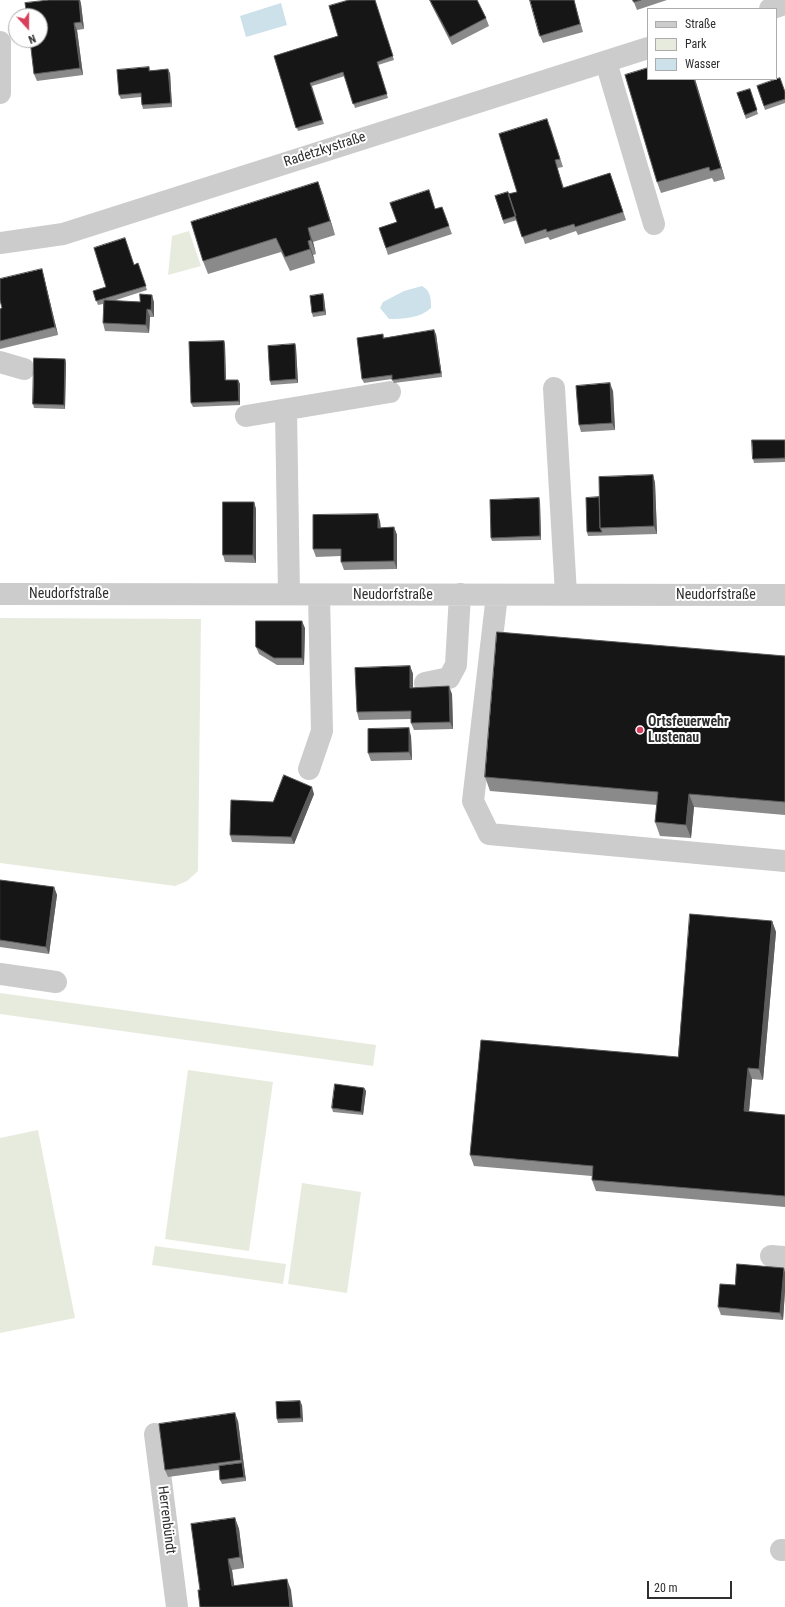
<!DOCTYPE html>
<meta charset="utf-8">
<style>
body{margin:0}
#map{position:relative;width:785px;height:1607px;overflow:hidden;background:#fff;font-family:"Roboto Condensed",sans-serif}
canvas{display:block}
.legend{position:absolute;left:647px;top:8px;width:130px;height:72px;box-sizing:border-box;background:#fff;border:1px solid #acacac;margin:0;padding:5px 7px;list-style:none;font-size:12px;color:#2f2f2f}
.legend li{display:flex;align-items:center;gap:8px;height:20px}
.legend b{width:20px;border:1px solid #acacac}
.north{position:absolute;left:8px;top:8px;width:40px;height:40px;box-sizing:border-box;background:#fff;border:1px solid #acacac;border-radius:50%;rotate:159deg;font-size:11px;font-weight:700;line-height:16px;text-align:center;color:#2f2f2f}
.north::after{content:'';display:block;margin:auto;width:14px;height:18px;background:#d93f5b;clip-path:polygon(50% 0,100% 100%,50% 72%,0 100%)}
.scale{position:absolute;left:647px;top:1581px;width:85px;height:18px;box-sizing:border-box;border:2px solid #2f2f2f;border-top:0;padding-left:5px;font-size:12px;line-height:14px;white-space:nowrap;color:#2f2f2f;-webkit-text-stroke:3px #fff;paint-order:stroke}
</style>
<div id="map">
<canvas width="785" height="1607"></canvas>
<ul class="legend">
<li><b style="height:5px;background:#ccc"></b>Straße</li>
<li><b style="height:11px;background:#e7ebde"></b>Park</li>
<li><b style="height:11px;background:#cce1ea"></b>Wasser</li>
</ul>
<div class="north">N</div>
<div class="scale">20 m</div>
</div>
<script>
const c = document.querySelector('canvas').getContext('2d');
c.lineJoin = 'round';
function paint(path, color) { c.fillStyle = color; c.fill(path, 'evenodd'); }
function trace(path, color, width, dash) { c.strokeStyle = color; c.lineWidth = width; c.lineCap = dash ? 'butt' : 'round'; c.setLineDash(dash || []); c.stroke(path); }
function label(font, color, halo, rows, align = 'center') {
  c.font = font + ' "Roboto Condensed",sans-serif'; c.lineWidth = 4; c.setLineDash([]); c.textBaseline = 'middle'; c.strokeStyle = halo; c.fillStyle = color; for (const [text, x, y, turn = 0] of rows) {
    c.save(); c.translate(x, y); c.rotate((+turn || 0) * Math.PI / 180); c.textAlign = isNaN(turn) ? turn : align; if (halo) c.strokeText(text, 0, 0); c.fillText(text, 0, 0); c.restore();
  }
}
paint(new Path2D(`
 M189 231 201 266 168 275 172 236Z
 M0 618 201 619 198 871 187 881 175 886 0 863Z
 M0 993 376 1045 373 1066 0 1014Z
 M188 1070 273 1082 249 1251 165 1239Z
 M38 1130 75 1318 0 1333V1138Z
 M302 1183 361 1192 347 1293 288 1284Z
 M155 1246 286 1264 283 1284 152 1265Z`), '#e7ebde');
paint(new Path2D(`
 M281 3 287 25 246 37 240 16Z
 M422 286C431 291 431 299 431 308 421 318 402 319 389 319L380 308 383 302 404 291Z`), '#cce1ea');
trace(new Path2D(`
 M770 9 785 4
 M0 42V93
 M606 62 654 224
 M0 243 63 234 648 48
 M0 362 24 369
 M554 388 566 594
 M286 410 289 594
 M246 416 390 392
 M0 594 785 595
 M497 595 473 801 489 834 785 861
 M425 683 449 678 456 665 460 594
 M309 769 322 731 319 595
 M0 974 56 982
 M771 1256 785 1257
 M155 1434 177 1607
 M781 1550H785`), '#ccc', 22);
paint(new Path2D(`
 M49 0H80L81 4 84 29 77 30 83 75 37 81 34 74Z
 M375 0 394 60 378 65 388 98 355 108 345 76 312 86 324 124 298 131 274 56 338 36Z
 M430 0H477L486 18 489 26 452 45 431 4Z
 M574 0 583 32 543 43 540 36Z
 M633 0H667L637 10Z
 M149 67 150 70 170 73 172 107 143 109 142 105 141 97 121 99 119 95Z
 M648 79H695L725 179 714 182 712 178 661 193 657 182Z
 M757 86 785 92V103L765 110Z
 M750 89 758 114 746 119 737 93Z
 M550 126 563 167 557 168 564 188 613 181 626 220 578 235 576 231 550 240 548 237 525 244 517 220 504 224 495 196 509 194 517 192Z
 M318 182 323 196 335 235 313 242 316 254 313 255 315 263 290 271 281 252 208 274 203 261Z
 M442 207 452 234 388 255 379 228Z
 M138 263 147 290 113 301 154 302V317H150L149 333 105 331 103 323V304L98 305 93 291 106 287 134 265Z
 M44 277 58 335 0 349V309L2 308Z
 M323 294 324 298 326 315 313 317 312 313Z
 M383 334 384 338 436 334 442 377 394 383 392 379 364 383 362 379Z
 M224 341 225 345 226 380H238L240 384V405L193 407 191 403Z
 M295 344 296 348 298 383 271 385 270 381Z
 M65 359 66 363 65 409 34 408 33 404Z
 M613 391 615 430 581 432 579 425Z
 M785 440V462L754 463 753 459Z
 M653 475 655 483 657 534 588 536 587 532 599 497Z
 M539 498 540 502 541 540 492 541 491 538Z
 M254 502 256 509V563L225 562 223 555Z
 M380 521 381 528 394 527 397 535V569L344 570 341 562V556L316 557 313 549Z
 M305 628 304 665H277L259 654 256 647Z
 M785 656V815L694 807 691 838 660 836 655 822 657 805 490 791 485 777Z
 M410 666 413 674V688L452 694 453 729 414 730 411 723V719L359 720 357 712Z
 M411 736 412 760 371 761 368 753Z
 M314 794 294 844 232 842 230 835 273 802Z
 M0 880 54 887 57 895 49 954 0 947Z
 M772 921 776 932 763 1080 752 1079 749 1112 785 1115V1207L596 1191 592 1180V1176L474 1166 470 1155 678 1057Z
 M364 1088 366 1091 363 1115 333 1112 332 1108Z
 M785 1272V1291L783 1320 721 1315 718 1307 735 1285Z
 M302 1405 303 1422 278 1423 277 1419Z
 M238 1421 246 1481 222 1484 220 1480 219 1470 168 1477 165 1470Z
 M235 1518 239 1529 244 1568 232 1570 234 1586 291 1590H200Z`), '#8a8a8a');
paint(new Path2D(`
 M79 0H80L81 4 84 29 81 22Z
 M74 23 77 30 83 75 80 68Z
 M168 69 170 73 172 107 171 103Z
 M694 79H695L725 179 721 168Z
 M318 182 323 196 335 235 330 221Z
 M308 228 313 242 316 254 311 240Z
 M308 241 313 255 315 263 310 249Z
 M42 269 44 277 58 335 55 327Z
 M323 294 324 298 326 315 324 311Z
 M152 295 154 302V317L151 310Z
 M147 309 150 317 149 333 146 325Z
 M434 330 436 334 442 377 441 373Z
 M224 341 225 345 226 384 225 380Z
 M295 344 296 348 298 383 296 379Z
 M65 359 66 363 65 409 64 405Z
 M238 380 240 384V405L239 401Z
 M610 383 613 391 615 430 612 423Z
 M653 475 655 483 657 534 654 526Z
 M539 498 540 502 541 540 540 536Z
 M254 502 256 509V563L253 555Z
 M378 514 380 521 381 535 378 528Z
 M394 527 397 535V569L394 561Z
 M302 621 305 628 304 665 302 658Z
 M410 666 413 674V695L410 688Z
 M449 686 452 694 453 729 450 722Z
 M409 728 411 736 412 760 409 752Z
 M312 787 314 794 294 844 291 837Z
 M689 794 694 807 691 838 686 825Z
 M54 887 57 895 49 954 46 947Z
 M772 921 776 932 763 1080 759 1069Z
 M748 1068 752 1079 748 1122 744 1111Z
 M364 1088 366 1091 363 1115 361 1112Z
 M784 1268 785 1272V1291L783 1320 780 1313Z
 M300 1401 302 1405 303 1422 301 1418Z
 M235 1413 238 1421 246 1481 244 1477 242 1463 241 1460Z
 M235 1518 239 1529 244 1568 240 1557Z
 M228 1559 232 1570 236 1597 232 1586Z
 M287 1579 291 1590 293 1607H290Z`), '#5c5c5c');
const building = new Path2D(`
 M49 0H79L81 22 74 23 80 68 34 74 30 40H40V16H27L25 3Z
 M349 0H375L393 56 377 62 387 94 353 104 343 72 310 83 322 120 296 128 274 56 338 36 329 6Z
 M430 0H477L486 18 450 37Z
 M530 0H574L580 24 540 36Z
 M633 0H641L634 2Z
 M149 67V71L168 69 171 103 142 105 141 93 119 95 117 70Z
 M648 68V79H694L721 168 710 171 709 167 657 182 625 75Z
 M780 78 785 92V99L764 106 757 86Z
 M750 89 757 110 745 115 737 93Z
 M547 119 560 159 555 160 563 188 610 173 623 212 575 227 574 224 547 232 546 229 522 237 508 194 517 192 499 134Z
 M318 182 330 221 308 228 311 240 308 241 310 249 285 257 276 238 203 261 191 222Z
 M429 190 435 209 442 207 449 226 386 248 379 228 397 222 390 203Z
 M508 192 516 216 503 220 495 196Z
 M125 238 134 265 138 263 146 286 96 301 93 291 106 287 94 248Z
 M42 269 55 327 0 341V309L2 308 0 300V279Z
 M140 294 152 295 151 310 147 309 146 325 103 323 104 300 140 302Z
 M323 294 324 311 312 313 310 296Z
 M434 330 441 373 392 380V375L362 379 357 338 383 334V338Z
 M224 341 225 380H238L239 401 191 403 189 342Z
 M295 344 296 379 270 381 268 346Z
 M34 358 65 359 64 405 33 404Z
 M610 383 612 423 579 425 576 386Z
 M752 440H785V458L753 459Z
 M653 475 654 526 600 528 599 477Z
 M599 497 600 528 602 532H587L586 498Z
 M539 498 540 536 491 538 490 500Z
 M223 502H254L253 555H223Z
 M378 514V528L394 527V561L341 562V549H313V515Z
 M256 621H302V658H274L256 647Z
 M497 632 785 656V802L689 794 686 825 655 822 658 792 485 777Z
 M410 666V688L449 686 450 722 411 723V711L357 712 355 668Z
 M409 728V752L368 753V729Z
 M284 775 312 787 291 837 230 835 231 800 273 802Z
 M0 880 54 887 46 947 0 940Z
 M690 914 772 921 759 1069 748 1068 744 1111 785 1115V1196L592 1180 593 1166 470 1155 481 1040 678 1057Z
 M335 1084 364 1088 361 1112 332 1108Z
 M737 1264 784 1268 780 1313 718 1307 720 1284 735 1285Z
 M300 1401 301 1418 277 1419 276 1402Z
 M235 1413 241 1460 165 1470 159 1424Z
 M242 1463 244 1477 220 1480 219 1466Z
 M235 1518 240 1557 228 1559 232 1586 287 1579 290 1607H200L198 1590H200L191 1524Z`);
paint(building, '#161616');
trace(building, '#5c5c5c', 1);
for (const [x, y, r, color] of [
 [640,730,4,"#d93f5b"]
]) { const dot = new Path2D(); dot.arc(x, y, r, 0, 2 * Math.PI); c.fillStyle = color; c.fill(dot); trace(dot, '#fff', 1.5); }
label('14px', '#2f2f2f', '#fff', [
 ["Radetzkystraße",325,150,-18],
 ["Neudorfstraße",69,594],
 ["Neudorfstraße",393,595],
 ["Neudorfstraße",716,595],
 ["Herrenbündt",166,1520,83]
]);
label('bold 14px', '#2f2f2f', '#fff', [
 ["Ortsfeuerwehr",648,722],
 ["Lustenau",648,738]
], 'left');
</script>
